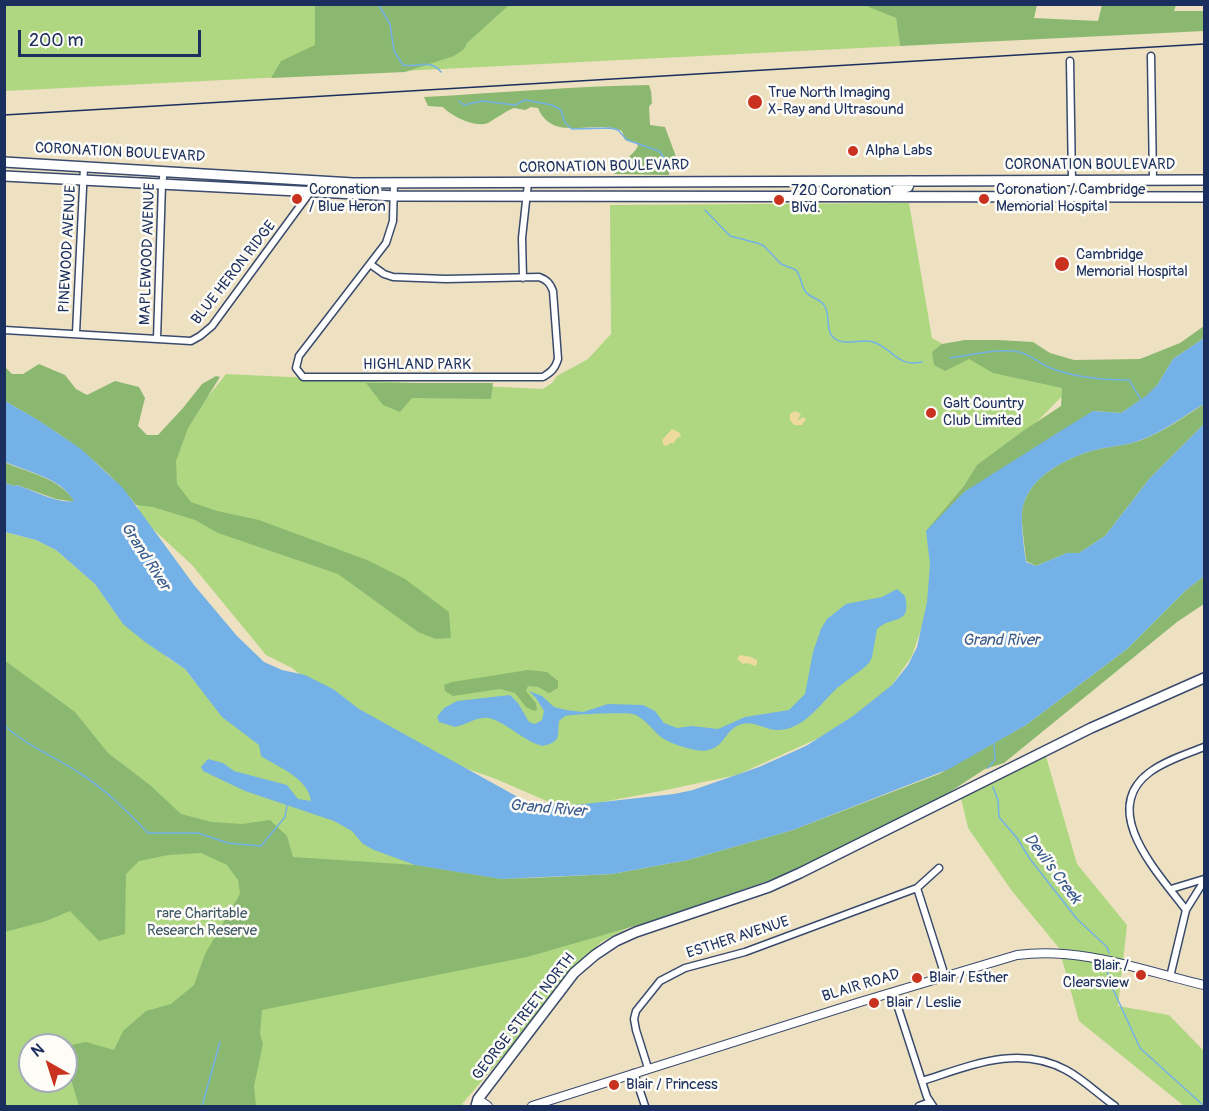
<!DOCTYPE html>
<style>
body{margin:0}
#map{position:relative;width:1209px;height:1111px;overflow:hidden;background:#ede1c2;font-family:Pangolin,sans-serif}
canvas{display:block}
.frame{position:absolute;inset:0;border:6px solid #1b2f5e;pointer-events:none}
.north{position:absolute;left:18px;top:1033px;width:60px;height:60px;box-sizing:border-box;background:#fdfcf7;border:2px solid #a3aaba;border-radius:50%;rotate:321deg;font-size:16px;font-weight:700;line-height:24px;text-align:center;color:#1b2f5e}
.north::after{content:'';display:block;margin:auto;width:21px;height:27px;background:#c8321e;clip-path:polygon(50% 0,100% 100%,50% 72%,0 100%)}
.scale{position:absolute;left:18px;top:30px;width:183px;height:27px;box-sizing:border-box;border:3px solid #1b2f5e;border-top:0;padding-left:8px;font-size:18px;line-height:21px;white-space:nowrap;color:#1b2f5e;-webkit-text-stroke:4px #fdfcf7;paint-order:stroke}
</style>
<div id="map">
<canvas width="1209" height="1111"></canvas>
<div class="frame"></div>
<div class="north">N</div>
<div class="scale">200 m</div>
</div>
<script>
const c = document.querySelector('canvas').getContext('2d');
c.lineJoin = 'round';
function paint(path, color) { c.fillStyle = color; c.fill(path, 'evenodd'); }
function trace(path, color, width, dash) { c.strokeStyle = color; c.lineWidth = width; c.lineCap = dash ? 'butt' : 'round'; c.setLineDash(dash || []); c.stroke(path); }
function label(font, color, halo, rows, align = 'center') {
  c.font = font + ' Pangolin,sans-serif'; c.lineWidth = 5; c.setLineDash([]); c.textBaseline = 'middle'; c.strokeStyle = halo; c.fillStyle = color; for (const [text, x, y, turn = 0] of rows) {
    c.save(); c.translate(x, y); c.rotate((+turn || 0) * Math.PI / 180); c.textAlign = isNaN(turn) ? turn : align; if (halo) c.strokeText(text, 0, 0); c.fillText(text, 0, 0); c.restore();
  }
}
paint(new Path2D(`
 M864 4 896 18 900 46 5 91 4 5Z
 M909 203 932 338 969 359 1070 388 1024 435 933 594 912 656 892 685 850 724 737 775 661 791 565 809 496 779 385 740 292 668 266 655 192 565 140 517 134 489 226 374 543 389 552 383 557 376 588 359 611 334 610 205Z
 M5 532 36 540 56 550 95 584 112 608 168 658 185 669 194 681 610 933 628 928 601 942 462 1104 466 1106H5ZM30 1045H66V1081H30Z
 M1045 753 1077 864 1127 925 1118 1006 1169 1015 1204 1051V1106H1184L1079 1021 1059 948 1012 891 968 828 961 798Z`), '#afd782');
paint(new Path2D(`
 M315 5V4L509 5 467 43 464 49 454 56 405 72 271 78 281 61 315 45Z
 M864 5H1037L1034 18 1098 21 1102 5H1176L1174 11H1204V31L900 46 896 18Z
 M649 85 651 91 652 103 649 107 650 125 665 127 678 162 669 169V175L614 174C619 161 632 158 638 146L636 142 625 140 622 131C596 118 553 144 538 108L531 107 525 110 514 108C504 112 497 118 488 123 475 128 451 116 443 107L428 106 424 97C499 93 574 86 649 85Z
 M1204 326V338L1173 359 1158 384 1147 396 1121 413 1093 411 926 531 964 486 977 465 1023 431 1061 406 1062 388 993 373 969 359 945 371 934 365 932 352 942 344 965 340H998L1033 342 1050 353 1074 360 1140 359 1180 343Z
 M39 364 65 375 76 389 87 395 115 381 139 387 145 398 138 426 147 435H158L183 408 202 384 216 376 220 377 188 428 176 461 177 484 191 502 217 511 259 520 367 560 405 579 449 612 451 638 436 639 418 632 338 574 218 533 195 520 153 507 136 505C101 459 54 429 5 401L4 366 12 374H23Z
 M366 383H493L491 399 412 398 400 412 383 405Z
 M1204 404V424L1150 478 1105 536 1079 553H1067L1036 566 1026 561C1025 548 1021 524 1022 511 1027 478 1063 460 1091 451 1105 447 1119 446 1132 443 1158 436 1182 418 1204 404Z
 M4 462C29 473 60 478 75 502L56 499 17 485 14 486 5 483Z
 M1204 576V604L1177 622 1004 763 985 769 942 797 785 875 652 921 527 957 262 1010 260 1034 263 1044 254 1086 256 1106H79L66 1063V1046L86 1042 114 1050 123 1031 146 1011 171 1004 194 985 205 954 240 894 238 880 227 865 201 853 168 855 139 861 126 874 125 934 99 941 70 911 46 921 5 932 4 660 75 712 108 753 150 785 181 814 212 822 242 824 270 820 287 836 293 857 415 865 501 879 532 878 612 874 688 860 793 830 939 774 1026 725 1127 649 1185 591Z
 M528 670 547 672 558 681V688L549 693 538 687 528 686 526 691 536 703 537 710 534 711 526 707 515 693 500 689 453 696 445 691 444 685 452 682Z`), '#8bb870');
paint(new Path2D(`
 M795 411 801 414 797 421 803 417 806 419 802 425H794L790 420V414Z
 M672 429 680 433 681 436 677 438 674 443H670L668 445 664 446 662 440Z
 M740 655 751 657 757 660V664L755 666 747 663 743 664 737 659Z`), '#eeda9e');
paint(new Path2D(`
 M1204 338V404C1182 417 1158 436 1132 443 1119 446 1105 447 1091 451 1063 460 1027 478 1022 511 1021 524 1024 549 1026 562L1036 566 1067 553H1079L1105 536 1150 478 1204 424V576L1185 591 1127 649 1026 725 949 769 793 830 688 860 612 874 501 879 415 865 374 850 363 844 352 831 334 821 245 791 203 771 201 767 208 759 223 763 234 771 287 785 298 799 311 801C308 778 278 767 261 756L259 745 222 717 185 669 145 642 123 624 95 584 56 550 36 540 5 532V483L14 486 16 485C34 490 57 504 74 501 61 478 28 472 5 462V401L38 420 81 449 123 488 194 585 237 636 264 662 282 670 305 675 333 689 359 709 525 801 575 805 674 794 693 790 759 767 806 746 853 716 892 685 908 665 917 647 927 602 930 564 926 531 964 492 1059 432 1093 411 1121 413 1146 396 1158 384 1173 359Z
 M897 589 905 596C912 626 892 615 877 629L872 657 869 663C858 674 844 681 833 692 818 707 803 729 779 730 765 731 754 719 739 725 722 732 724 755 695 750 685 748 669 743 661 737 651 729 645 718 633 714 625 712 574 714 565 716L559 721C557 737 562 741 543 746 523 742 499 715 483 718 473 719 465 725 455 727L439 722 437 717 444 708 457 701 510 695 518 703 529 722 535 724 542 720 544 711 536 698 529 691 542 696 554 707 566 710 583 712 608 704 643 705 655 711 664 723 677 728 692 726 718 729 745 717 789 710 805 694 813 652 821 629 827 619 846 604 882 597Z`), '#74b1e6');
trace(new Path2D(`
 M378 4 390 24 394 51 403 65C418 68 430 58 441 72
 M459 101 464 105 482 101 515 105 525 100 552 105 561 110 565 123 572 129 611 128 618 130 627 140 659 151 671 167
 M705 210 730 236 757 243 764 246 781 264 796 270C801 276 801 285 805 291 810 298 819 298 824 305 831 314 825 327 832 336 842 348 860 338 873 342 893 348 897 368 922 362
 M950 358C971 355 997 348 1019 352 1029 354 1038 362 1048 367 1074 378 1102 380 1129 380L1141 400
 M4 725C26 746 54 756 78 772 105 789 126 810 148 833H198L228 843 261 846 285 817 287 805
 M988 768 995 760 994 744
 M993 787 998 800 999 817 1017 838 1030 859 1077 919 1107 947 1109 953
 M1107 971 1112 987 1140 1048 1204 1106
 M202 1106 220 1042`), '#74b1e6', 1.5);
const minor = new Path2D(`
 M1151 56 1153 180
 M1070 61 1072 181
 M370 264 384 274 393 277 446 279 539 277C547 280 550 283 553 291L558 359C555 369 551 372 543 377H303L296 368 299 356 386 243 393 221 394 182
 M523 278 522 238 528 183
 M4 330 191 341 200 336 212 326 311 191
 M76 333 84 167
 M157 339 162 184 164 171
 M917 888 945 976
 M1171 889 1204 879
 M1186 910C1160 875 1097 811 1150 772 1166 760 1187 754 1204 747
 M1170 977 1186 910 1204 881
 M893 992 927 1097 933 1106
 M648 1068 636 1030 634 1019 636 1011 660 981 685 968 745 952 917 888 939 868
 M634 1073 645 1106
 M922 1081C970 1066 1018 1044 1066 1070 1083 1079 1099 1095 1115 1106
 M919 1106 930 1102`);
const tertiary = new Path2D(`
 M478 1099 488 1106
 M532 1106 860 1002 1017 955C1080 946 1144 971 1204 985`);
const secondary = new Path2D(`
 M4 162 353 183 1204 180
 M4 176 395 196 1204 197
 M887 195 898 189 908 187 910 181
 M476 1106 478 1099 574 973 595 955 616 941 636 932 769 887 800 873 1091 728 1204 678`);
trace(minor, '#3a4a6d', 9);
trace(tertiary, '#3a4a6d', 10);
trace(secondary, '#3a4a6d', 12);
trace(minor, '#fff', 6);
trace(tertiary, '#fff', 8);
trace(secondary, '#fff', 9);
trace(new Path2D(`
 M4 115 1204 44`), '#1b2f5e', 1.5);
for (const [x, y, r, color] of [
 [755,102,8,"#c8321e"],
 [853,151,6,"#c8321e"],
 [297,199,6,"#c8321e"],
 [984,199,6,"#c8321e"],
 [779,200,6,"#c8321e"],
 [1062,264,8,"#c8321e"],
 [931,413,6,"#c8321e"],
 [1141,975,6,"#c8321e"],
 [917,978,6,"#c8321e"],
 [874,1003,6,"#c8321e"],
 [614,1085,6,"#c8321e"]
]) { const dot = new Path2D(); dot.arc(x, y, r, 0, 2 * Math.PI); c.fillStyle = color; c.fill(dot); trace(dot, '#fdfcf7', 2); }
label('15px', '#1b2f5e', '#fdfcf7', [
 ["True North Imaging",768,93],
 ["X-Ray and Ultrasound",768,110],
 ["Alpha Labs",865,151],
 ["Coronation",309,190],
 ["/ Blue Heron",309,207],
 ["Coronation / Cambridge",996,190],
 ["Memorial Hospital",996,207],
 ["720 Coronation",791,191],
 ["Blvd.",791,208],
 ["Cambridge",1076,255],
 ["Memorial Hospital",1076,272],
 ["Galt Country",943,404],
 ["Club Limited",943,421],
 ["Blair /",1129,966,"right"],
 ["Clearsview",1129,983,"right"],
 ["Blair / Esther",929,978],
 ["Blair / Leslie",886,1003],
 ["Blair / Princess",626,1085]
], 'left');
label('15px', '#1b2f5e', '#fdfcf7', [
 ["CORONATION BOULEVARD",120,153,3],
 ["CORONATION BOULEVARD",1090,165],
 ["CORONATION BOULEVARD",604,167,-1],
 ["PINEWOOD AVENUE",68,249,-87],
 ["MAPLEWOOD AVENUE",148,254,-88],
 ["BLUE HERON RIDGE",234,273,-52],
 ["HIGHLAND PARK",417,365],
 ["ESTHER AVENUE",738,938,-18],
 ["BLAIR ROAD",861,986,-17],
 ["GEORGE STREET NORTH",524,1017,-52]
]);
label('15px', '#405967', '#fdfcf7', [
 ["rare Charitable",202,914],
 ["Research Reserve",202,931]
]);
label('italic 16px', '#3a5c8e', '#fdfcf7', [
 ["Grand River",145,557,57],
 ["Grand River",1001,641],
 ["Grand River",548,809,5],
 ["Devil's Creek",1052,869,53]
]);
</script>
